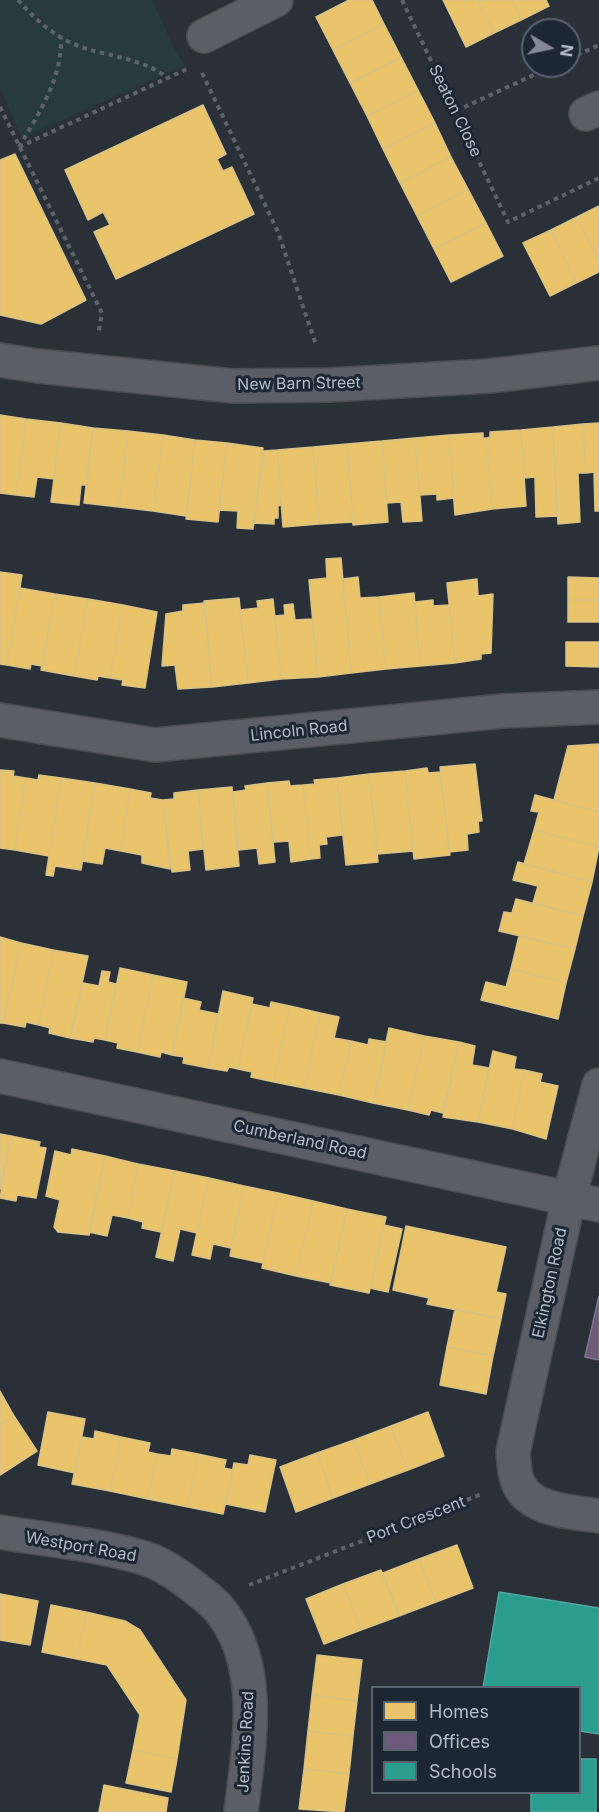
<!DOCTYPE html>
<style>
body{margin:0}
#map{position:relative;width:599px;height:1812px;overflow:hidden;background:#2a3038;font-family:Inter,sans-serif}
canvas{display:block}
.legend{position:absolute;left:371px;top:1686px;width:210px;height:108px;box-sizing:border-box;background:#1d2633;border:2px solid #59626f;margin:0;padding:8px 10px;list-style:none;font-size:18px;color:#b4bcc9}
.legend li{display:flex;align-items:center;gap:12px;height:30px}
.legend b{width:30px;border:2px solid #59626f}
.north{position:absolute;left:521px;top:18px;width:60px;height:60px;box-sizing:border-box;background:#1d2633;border:2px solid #59626f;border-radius:50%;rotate:99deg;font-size:16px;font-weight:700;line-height:24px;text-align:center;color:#b4bcc9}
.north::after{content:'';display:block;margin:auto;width:21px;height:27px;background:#848b96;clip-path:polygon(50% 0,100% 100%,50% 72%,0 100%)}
</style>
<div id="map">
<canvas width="599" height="1812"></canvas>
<ul class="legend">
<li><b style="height:16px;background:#e9c46a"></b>Homes</li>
<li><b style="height:16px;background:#6d597a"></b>Offices</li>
<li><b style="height:16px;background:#2a9d8f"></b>Schools</li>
</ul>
<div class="north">N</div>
</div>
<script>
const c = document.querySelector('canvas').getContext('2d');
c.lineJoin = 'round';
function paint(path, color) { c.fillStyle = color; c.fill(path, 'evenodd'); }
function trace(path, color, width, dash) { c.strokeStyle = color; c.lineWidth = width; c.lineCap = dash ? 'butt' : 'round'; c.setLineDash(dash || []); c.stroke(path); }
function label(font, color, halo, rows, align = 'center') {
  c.font = font + ' Inter,sans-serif'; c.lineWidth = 6; c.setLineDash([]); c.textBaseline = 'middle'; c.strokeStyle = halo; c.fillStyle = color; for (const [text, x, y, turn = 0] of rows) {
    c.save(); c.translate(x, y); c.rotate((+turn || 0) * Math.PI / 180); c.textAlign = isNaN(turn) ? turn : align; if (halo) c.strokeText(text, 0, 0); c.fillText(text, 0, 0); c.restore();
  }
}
paint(new Path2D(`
 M0 0H152L175 50 185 65 22 138 0 88Z`), '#273a3e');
const homes = new Path2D(`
 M349 0H372L384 24 333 50 316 17Z
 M443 0H477L494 33 466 47Z
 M477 0H512L521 20 494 33Z
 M512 0H546L549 6 521 20Z
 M384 24 401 57 350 83 333 50Z
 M401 57 418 90 367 116 350 83Z
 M418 90 435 123 383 149 367 116Z
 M203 105 226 154 217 159 223 171 232 167 254 214 116 279 94 232 110 225 103 212 88 220 65 170Z
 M435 123 451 157 400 183 383 149Z
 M15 154 86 300 41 324 0 315V160Z
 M451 157 468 189 417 216 400 183Z
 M468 189 486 223 434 249 417 216Z
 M599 206V261L577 217Z
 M577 217 599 261V272L576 283 551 230Z
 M486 223 503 256 451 282 434 249Z
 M551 230 576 283 550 296 523 243Z
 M0 415 26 419 16 495 0 493Z
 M26 419 61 423 54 479 37 477 34 497 16 495Z
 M61 423 93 428 87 485H81L79 505 51 502Z
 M599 423V511H595L594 472 586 473 583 424Z
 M583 424 586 473H578L580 522 558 524 553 427Z
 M553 427 557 516 536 517 535 477 524 478 521 430Z
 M93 428 128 431 119 507 84 503Z
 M521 430 526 506 492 509 487 438 490 437V432Z
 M128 431 163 435 153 511 119 507Z
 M483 433V438H487L492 509 455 515 449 435Z
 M163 435 195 440 186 516 153 511Z
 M449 435 454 498 437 500V494L420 495 415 438Z
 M415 438 422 521 403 522 401 502 387 503 382 441Z
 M195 440 227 443 218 522 186 519Z
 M382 441 388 522 353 525 347 444Z
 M227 443 263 448 253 529 237 528 238 511 219 510Z
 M347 444 353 522 319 524 313 447Z
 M313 447 319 524 283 527 277 450Z
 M277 450 281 505 278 506V518H274V524L254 523 264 451Z
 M341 558 351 673 318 677 309 580 327 578 326 559Z
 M0 572 22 575 7 665 0 664Z
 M358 577 360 598 379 597 386 669 351 673 343 579Z
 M568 577 599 578V600H568Z
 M477 579 478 596 493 594 491 653 481 654V659L455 663 447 583Z
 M20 588 55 594 42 666 31 664 30 669 7 665Z
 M414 593 420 666 386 669 379 597Z
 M55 594 88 599 74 676 41 670Z
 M239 598 248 683 212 687 204 601Z
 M88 599 123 605 110 678 98 676 97 680 74 676Z
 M273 599 281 679 248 683 240 610 258 608 257 601Z
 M433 600V606L449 605 455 663 420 666 415 602Z
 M568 600H599V622H568Z
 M205 603 212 687 178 689 175 665 162 666 166 614 183 611V605Z
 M293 604 295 620 312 619 318 677 281 679 275 616 285 615 284 605Z
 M123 605 157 612 145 688 122 685 123 680 110 678Z
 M566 642H599V667L566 666Z
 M599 744V812L554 800 568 746Z
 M475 764 482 821H478L479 832 467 834 468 850 449 852 440 767Z
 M427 768 428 773 440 772 450 855 414 859 405 771Z
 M0 770 14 771 13 776 26 778 15 850 0 848Z
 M405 771 413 851 378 854 369 774Z
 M369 774 378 862 346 865 337 778Z
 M39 775 61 778 49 856 15 850 26 778 38 780Z
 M61 778 95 783 81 870 55 866 53 876 46 875Z
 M337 778 342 835 326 837 327 844 319 845 320 858 311 859 303 785 315 784 314 780Z
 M289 781 290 786 303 785 311 859 291 862 289 841 274 842 267 783Z
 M95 783 130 789 121 851 105 848 102 864 82 861Z
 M267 783 275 862 259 864 257 848 239 850 233 792 246 790 245 786Z
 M232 787 239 866 206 870 198 790Z
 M130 789 151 793 150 798 163 800 170 869 142 863V855L121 851Z
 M198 790 203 849 188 851 190 870 172 872 163 800 174 799V793Z
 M535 795 599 812V847L534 830 539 812 531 811Z
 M534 830 599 847 592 882 524 864Z
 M518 862 592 882 583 916 533 903 538 886 513 880Z
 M516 899 583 916 575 949 499 931 504 912 512 913Z
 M519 936 575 949 566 983 511 969Z
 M0 937 21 943 3 1023H0Z
 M21 943 53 950 39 1025 26 1022 25 1027 3 1023Z
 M53 950 88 956 70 1038 49 1033 50 1028 39 1025Z
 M120 968 153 975 137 1052 117 1048 118 1043 105 1040Z
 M511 969 566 983 558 1019 481 1000 486 982 506 987Z
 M102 971 110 972 108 982 116 984 105 1040 94 1038 93 1042 70 1038 83 983 99 986Z
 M153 975 187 982 172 1055 161 1052 160 1057 137 1052Z
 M223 991 253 998 238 1069 229 1067 227 1071 208 1068Z
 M183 998 201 1002 199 1010 218 1014 208 1068 183 1063 184 1057 172 1055Z
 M271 1002 290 1006 274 1082 251 1077 252 1072 238 1069 252 1004 270 1008Z
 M290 1006 320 1013 304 1088 274 1082Z
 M320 1013 339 1017 334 1038 351 1041 339 1095 304 1088Z
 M389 1028 424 1036 408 1110 373 1103Z
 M424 1036 459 1042 443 1113 431 1110 429 1115 408 1110Z
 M369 1039 387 1042 373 1103 339 1095 351 1041 368 1045Z
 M459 1042 475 1046 472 1065 489 1068 478 1122 443 1117Z
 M493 1051 516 1057 514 1069 524 1070 513 1129 478 1122Z
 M524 1070 542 1074 540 1082 558 1086 546 1139 513 1129Z
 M0 1134 11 1136 0 1189Z
 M11 1136 40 1142 39 1147 46 1148 36 1198 17 1195 16 1201 0 1198Z
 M72 1149 105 1156 89 1235 58 1232 54 1227 60 1200 46 1196 55 1151 71 1155Z
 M105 1156 138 1164 128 1218 112 1215 107 1236 89 1232Z
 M138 1164 175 1171 161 1232 142 1228 143 1222 128 1218Z
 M175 1171 209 1178 197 1233 180 1229 173 1261 156 1257Z
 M209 1178 244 1186 231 1248 213 1244 210 1259 192 1255Z
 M244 1186 278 1193 263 1263 230 1256Z
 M278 1193 313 1201 296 1276 262 1268Z
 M313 1201 347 1209 331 1283 296 1276Z
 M347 1209 386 1217 369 1293 330 1285Z
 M384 1225 402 1229 388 1292 370 1288Z
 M406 1226 506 1247 496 1292 506 1294 501 1319 427 1304 429 1298 393 1290Z
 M455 1309 501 1319 493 1356 447 1347Z
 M447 1347 493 1356 486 1394 440 1385Z
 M0 1391 14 1416 0 1425Z
 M48 1412 85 1419 75 1473 38 1465Z
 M428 1412 444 1456 408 1470 391 1426Z
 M14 1416 37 1451 0 1475V1425Z
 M391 1426 408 1470 370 1484 354 1440Z
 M95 1431 121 1437 110 1491 72 1484 82 1437 94 1439Z
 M121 1437 150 1443 148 1452 157 1454 148 1499 110 1491Z
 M354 1440 370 1484 333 1498 317 1453Z
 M172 1449 198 1454 188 1507 148 1499 157 1454 171 1456Z
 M317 1453 333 1498 296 1512 280 1467Z
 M198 1454 226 1460 224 1468 233 1470 223 1514 188 1507Z
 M250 1455 276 1460 265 1512 226 1504 234 1463 248 1465Z
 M457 1545 473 1588 436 1602 419 1559Z
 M419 1559 436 1602 399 1616 383 1573Z
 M381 1570 399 1616 361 1630 343 1584Z
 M343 1584 361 1630 324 1644 306 1599Z
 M0 1594 38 1601 30 1645 0 1640Z
 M51 1605 86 1612 77 1659 42 1652Z
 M86 1612 125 1621 140 1630 186 1700 177 1759 133 1750 140 1715 107 1665 77 1659Z
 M317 1655 362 1660 357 1701 312 1695Z
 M312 1695 357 1701 353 1736 308 1731Z
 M308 1731 353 1736 349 1774 304 1769Z
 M133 1750 177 1759 171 1792 126 1783Z
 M304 1769 349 1774 344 1812 299 1809Z
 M104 1785 168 1798 166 1812H99Z`);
paint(homes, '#e9c46a');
trace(homes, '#d9c286', 1.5);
const offices = new Path2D(`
 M599 1296V1360L585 1357Z`);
paint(offices, '#6d597a');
trace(offices, '#827792', 1.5);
const schools = new Path2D(`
 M499 1592 599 1608V1734L580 1731V1688H483Z
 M580 1759H596V1812H531V1792H580Z`);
paint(schools, '#2a9d8f');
trace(schools, '#53a6a0', 1.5);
const minor = new Path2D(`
 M204 36 276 0
 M586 114 599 108
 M0 360 38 366 233 386 329 385 489 376 599 363
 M0 720 155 745 503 711 599 707
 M0 1076 599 1205
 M599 1085 569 1198 513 1452C514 1461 514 1472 517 1480 527 1511 573 1512 599 1516
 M0 1532C48 1540 97 1544 144 1558 162 1563 181 1577 195 1588 203 1595 213 1601 219 1609 265 1665 249 1746 241 1812`);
trace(minor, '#484c53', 36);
trace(new Path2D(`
 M18 0C36 20 54 37 81 47 110 57 142 58 168 78
 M402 0 508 222 599 178
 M569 59 599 45
 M202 73 278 232 316 345
 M0 107 102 313 98 335
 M456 111 553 66
 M19 147 187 69
 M19 147C39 113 62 79 61 38
 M249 1585 482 1494`), '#5d636a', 4, [4.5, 4.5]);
trace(minor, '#5a5e66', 33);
label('16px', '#b4bcc9', '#1d2633', [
 ["Seaton Close",455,111,64],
 ["New Barn Street",299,384,-1],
 ["Lincoln Road",299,731,-6],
 ["Cumberland Road",300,1140,12],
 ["Elkington Road",550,1283,-78],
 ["Port Crescent",416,1520,-21],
 ["Westport Road",81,1547,10],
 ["Jenkins Road",246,1742,-87]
]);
</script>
